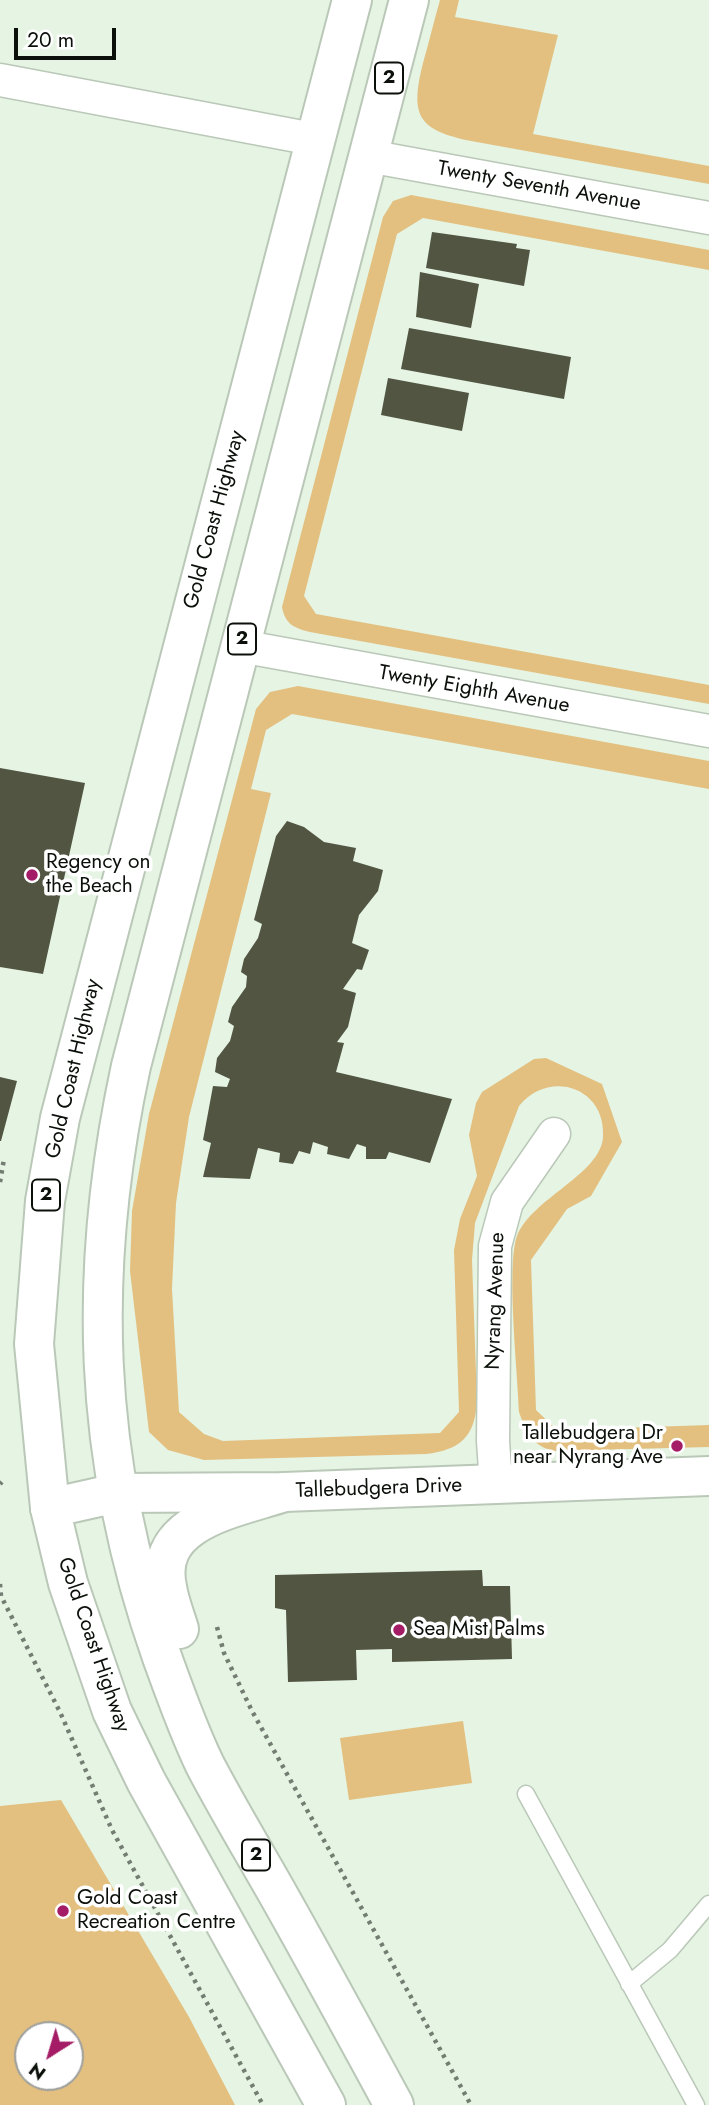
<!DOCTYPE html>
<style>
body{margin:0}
#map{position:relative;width:709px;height:2105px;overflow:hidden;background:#e5f4e3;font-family:Jost,sans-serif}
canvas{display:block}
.north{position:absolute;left:14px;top:2021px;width:70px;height:70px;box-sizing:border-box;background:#fff;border:2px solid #9d9f9d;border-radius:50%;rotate:217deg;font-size:19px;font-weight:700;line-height:28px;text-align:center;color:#0b100a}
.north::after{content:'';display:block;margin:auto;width:24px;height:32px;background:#a41c66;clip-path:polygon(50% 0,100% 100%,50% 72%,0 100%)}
.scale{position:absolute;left:14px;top:28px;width:102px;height:32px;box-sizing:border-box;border:4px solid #0b100a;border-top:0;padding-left:9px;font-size:21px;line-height:24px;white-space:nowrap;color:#0b100a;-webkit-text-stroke:5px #fff;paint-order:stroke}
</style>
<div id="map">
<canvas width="709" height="2105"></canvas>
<div class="north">N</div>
<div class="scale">20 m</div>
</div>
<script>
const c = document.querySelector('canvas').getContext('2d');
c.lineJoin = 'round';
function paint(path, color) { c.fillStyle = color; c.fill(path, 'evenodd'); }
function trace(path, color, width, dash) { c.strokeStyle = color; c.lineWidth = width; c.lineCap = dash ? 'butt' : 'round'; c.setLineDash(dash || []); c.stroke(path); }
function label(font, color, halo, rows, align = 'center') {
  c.font = font + ' Jost,sans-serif'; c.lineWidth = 7; c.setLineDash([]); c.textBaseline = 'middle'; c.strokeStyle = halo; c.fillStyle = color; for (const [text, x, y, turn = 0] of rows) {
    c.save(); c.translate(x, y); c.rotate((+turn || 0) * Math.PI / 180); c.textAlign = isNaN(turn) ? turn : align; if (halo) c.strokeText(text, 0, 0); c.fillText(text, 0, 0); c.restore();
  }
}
paint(new Path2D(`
 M440 0H459L455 17 558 35 533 134 709 166V184L471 141C417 130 410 115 423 63 429 42 434 21 440 0Z
 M411 195 709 250V270L423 218 397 234 304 596 316 614 709 685V704L310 632C294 628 285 624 282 607L383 217 393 201Z
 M298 686 709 761V789L292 714 266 730 251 789 271 793 189 1117 176 1203 172 1289 179 1412 204 1434 223 1441 440 1433 459 1412 454 1250 460 1219 477 1176 469 1135 476 1103 482 1092 534 1059 546 1058 602 1084 622 1142 591 1196 567 1209 531 1260 536 1410 557 1430 709 1425V1447L555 1451C533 1447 526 1432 519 1412 518 1375 506 1266 517 1236 531 1199 601 1174 603 1137 606 1087 549 1069 519 1106L475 1223 472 1260 477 1401C475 1437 460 1450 426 1454L204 1460 168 1450 149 1432 130 1271 132 1211 149 1114 256 709 270 692Z
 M463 1721 472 1783 349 1800 340 1738Z
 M61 1800 189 2017 235 2105H0V1806ZM28 2035H70V2077H28Z`), '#e3c080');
paint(new Path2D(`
 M432 232 517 244 516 248 530 250 524 286 426 268Z
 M420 272 479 284 471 328 416 317Z
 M409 328 571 357 564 399 401 369Z
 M388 378 469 393 462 431 381 415Z
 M0 768 85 783 43 974 0 967Z
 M287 821 304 827 324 842 356 848 353 861 383 870 378 891 359 915 352 943 369 950 362 970 357 969 343 989 356 993 348 1027 337 1042 344 1043 336 1072 452 1099 430 1163 389 1152 386 1159H366V1147L357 1144 349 1159 327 1154 328 1147 313 1142 310 1154 299 1151 293 1164 279 1162 280 1153 258 1148 250 1179 203 1177 211 1143 203 1140 213 1086 227 1087 230 1079 215 1072 217 1058 230 1041 234 1026 228 1022 232 1007 246 987 247 976 241 972 244 959 258 938 262 924 254 920 276 836Z
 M0 1077 17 1081 1 1141H0Z
 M482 1570 483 1586H510L512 1659 392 1662V1649L356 1650 357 1680 288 1682 286 1610 275 1608V1575Z`), '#535543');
const lane = new Path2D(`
 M526 1794 696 2105
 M629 1984 670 1950 709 1904`);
const street = new Path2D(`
 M0 80 313 139
 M368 156 709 218
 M240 646 709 731
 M496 1485 493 1441 495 1246 507 1202 554 1134`);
const secondary = new Path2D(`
 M50 1508 117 1493 284 1492 709 1476`);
const highway = new Path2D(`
 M179 1629C175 1616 169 1601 167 1587 153 1520 237 1508 284 1492
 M326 2105 146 1781 112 1711 68 1583 50 1508 34 1344 45 1201 60 1118 352 0
 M394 2105C356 2035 318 1965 279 1896 254 1852 228 1809 205 1765 188 1730 175 1693 162 1657 92 1459 87 1270 131 1066L409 0`);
trace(lane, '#bac8b8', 19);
trace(street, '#bac8b8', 35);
trace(secondary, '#bac8b8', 42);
trace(highway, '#bac8b8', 42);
trace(new Path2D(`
 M0 1182 4 1159
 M0 1484 2 1482
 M0 1584 1 1596 60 1712 112 1830 263 2105
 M217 1627 224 1653 252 1711 471 2105`), '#737d72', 4.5, [3.5, 5]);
trace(lane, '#fff', 16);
trace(street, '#fff', 32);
trace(secondary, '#fff', 38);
trace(highway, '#fff', 38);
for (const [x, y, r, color] of [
 [32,875,7,"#a41c66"],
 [677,1446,7,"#a41c66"],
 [399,1630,7,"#a41c66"],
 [63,1911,7,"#a41c66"]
]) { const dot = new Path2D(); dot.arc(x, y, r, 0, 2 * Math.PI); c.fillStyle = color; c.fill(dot); trace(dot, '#fff', 2.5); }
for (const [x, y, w] of [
 [389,78,28],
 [242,639,28],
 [46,1195,28],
 [256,1855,28]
]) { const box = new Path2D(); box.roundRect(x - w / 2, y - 15.5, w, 31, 5); c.fillStyle = '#fff'; c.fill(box); trace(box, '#0b100a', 2); }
label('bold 19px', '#0b100a', null, [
 ["2",389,78],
 ["2",242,639],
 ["2",46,1195],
 ["2",256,1855]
]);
label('21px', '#0b100a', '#fff', [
 ["Twenty Seventh Avenue",539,187,10],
 ["Gold Coast Highway",215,520,-75],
 ["Twenty Eighth Avenue",474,690,10],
 ["Gold Coast Highway",74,1069,-77],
 ["Nyrang Avenue",496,1301,-88],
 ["Tallebudgera Drive",379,1489,-2],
 ["Gold Coast Highway",93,1645,71]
]);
label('21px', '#0b100a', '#fff', [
 ["Regency on",46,863],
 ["the Beach",46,887],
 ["Tallebudgera Dr",663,1434,"right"],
 ["near Nyrang Ave",663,1458,"right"],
 ["Sea Mist Palms",413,1630],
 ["Gold Coast",77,1899],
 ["Recreation Centre",77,1923]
], 'left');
</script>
